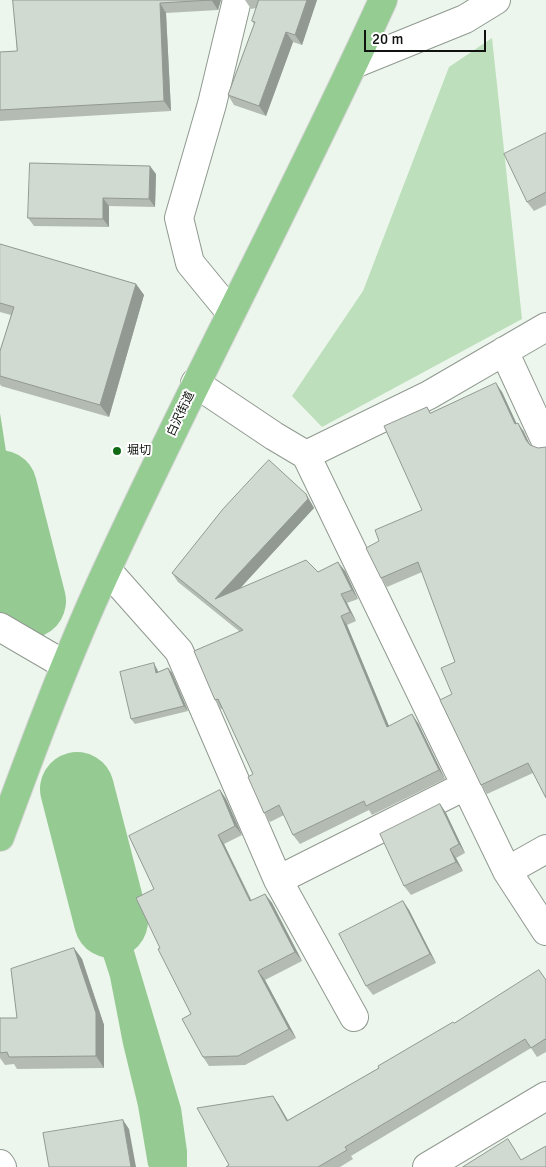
<!DOCTYPE html>
<meta charset="utf-8">
<style>
body{margin:0}
#map{position:relative;width:546px;height:1167px;overflow:hidden;background:#ecf6ec;font-family:Signika,sans-serif}
canvas{display:block}
.scale{position:absolute;left:364px;top:30px;width:122px;height:22px;box-sizing:border-box;border:2px solid #0f120f;border-top:0;padding-left:6px;font-size:15px;line-height:18px;white-space:nowrap;color:#0f120f;-webkit-text-stroke:4px #fff;paint-order:stroke}
</style>
<div id="map">
<canvas width="546" height="1167"></canvas>
<div class="scale">20 m</div>
</div>
<script>
const c = document.querySelector('canvas').getContext('2d');
c.lineJoin = 'round';
function paint(path, color) { c.fillStyle = color; c.fill(path, 'evenodd'); }
function trace(path, color, width, dash) { c.strokeStyle = color; c.lineWidth = width; c.lineCap = dash ? 'butt' : 'round'; c.setLineDash(dash || []); c.stroke(path); }
function label(font, color, halo, rows, align = 'center') {
  c.font = font + ' Signika,"Noto Sans JP",sans-serif'; c.lineWidth = 4; c.setLineDash([]); c.textBaseline = 'middle'; c.strokeStyle = halo; c.fillStyle = color; for (const [text, x, y, turn = 0] of rows) {
    c.save(); c.translate(x, y); c.rotate((+turn || 0) * Math.PI / 180); c.textAlign = isNaN(turn) ? turn : align; if (halo) c.strokeText(text, 0, 0); c.fillText(text, 0, 0); c.restore();
  }
}
paint(new Path2D(`
 M492 38 522 319 322 427 292 396 363 291 449 67Z`), '#bddfbb');
paint(new Path2D(`
 M0 413 8 464 39 565 6 603 0 575Z
 M92 806 120 897 132 944 181 1108 187 1151V1167H149L148 1165 138 1106 123 1044 110 977 89 912 79 860 77 840Z`), '#96ca93');
trace(new Path2D(`
 M0 487 29 601
 M77 789 111 921`), '#96ca93', 74);
const minor = new Path2D(`
 M354 64 465 19 496 0
 M231 313 190 263 179 218 212 104 237 0
 M504 351 546 442
 M195 383 274 436 306 455 507 871 546 931
 M306 455 429 395 546 327
 M107 570 179 651 278 880 354 1017
 M0 627 65 665
 M507 871 546 849
 M278 880 465 786
 M0 1164 2 1167
 M427 1167 546 1096`);
const major = new Path2D(`
 M0 837C31 753 62 669 99 587 189 389 293 198 383 0`);
trace(minor, '#909990', 30);
trace(major, '#d4d4d4', 30);
trace(minor, '#fff', 28);
trace(major, '#94cc92', 28);
paint(new Path2D(`
 M13 0H221L218 10 166 13 171 111 0 121V52L17 51Z
 M245 0H317L302 45 293 42 266 116 234 105 228 95 254 24 252 21 256 8 251 9Z
 M546 133V205L534 211 527 202Z
 M156 174 155 207 109 206V227L34 226 28 218Z
 M0 244 136 284 144 295 109 417 1 386 0 384V351L11 315 0 312Z
 M502 392 516 423 524 432 533 773 487 794 481 785 452 694 455 662 422 572 387 587 381 578 379 541 422 510 427 407 431 413Z
 M306 494 314 508 240 588 318 572 345 571 358 599 347 603 356 621 347 625 389 726 418 723 445 779 372 815 369 810 300 844 293 835 284 815 270 822 264 813 253 774 223 709H221L215 700 239 631 178 582 172 573Z
 M168 668 172 673 188 711 135 724 131 719 157 669 158 672Z
 M220 790 226 799 242 835 224 844 252 901 265 894 272 903 302 961 265 980 296 1038 245 1065 209 1066 203 1057 191 1014 160 948 154 889Z
 M440 804 446 813 465 853 456 858 463 871 411 895 404 886Z
 M403 901 409 910 436 963 373 995 366 986Z
 M74 948 82 959 104 1025V1068L17 1069 14 1064 5 1065 0 1058V1018H17Z
 M546 979V1052L537 1057 531 1048 351 1156 353 1159 340 1167H226L229 1165 273 1096 279 1105 288 1120 379 1068 454 1023Z`), '#b4bbb3');
paint(new Path2D(`
 M212 0H221L218 10 212 1Z
 M307 0H317L302 45 295 35Z
 M160 3 166 13 171 111 164 101Z
 M286 32 293 42 266 116 259 106Z
 M150 166 156 174 155 207 149 199Z
 M103 198 109 206V227L103 219Z
 M136 284 144 295 109 417 100 405Z
 M496 383 502 392 521 433 515 424Z
 M518 423 524 432 532 449 526 440Z
 M306 494 314 508 222 608 215 599Z
 M338 562 345 571 358 599 352 590Z
 M341 594 347 603 356 621 350 612Z
 M341 616 347 625 393 736 387 727Z
 M154 663 157 669 160 678 156 673Z
 M168 668 172 673 188 711 184 706Z
 M412 714 418 723 445 779 439 770Z
 M220 790 226 799 242 835 235 826Z
 M440 804 446 813 465 853 459 844Z
 M218 835 224 844 256 911 250 901Z
 M450 849 456 858 463 871 456 862Z
 M265 894 272 903 302 961 295 952Z
 M403 901 409 910 436 963 430 954Z
 M74 948 82 959 104 1025V1068L96 1056Z
 M258 971 265 980 296 1038 289 1029Z
 M273 1096 279 1105 293 1130 287 1121Z
 M123 1120 129 1129 136 1167H131Z`), '#929992');
const building = new Path2D(`
 M13 0H212L160 3 164 101 0 110V52L17 51Z
 M259 0H307L295 35 286 32 259 106 228 95 255 22 252 21Z
 M546 133V192L527 202 504 154Z
 M30 163 150 166 149 199 103 198V219L28 218Z
 M0 244 136 284 100 405 0 376V351L14 307 0 303Z
 M496 383 515 424 518 423 526 440 530 445 538 448 546 447V798L528 763 481 785 440 700 452 694 441 668 455 662 418 562 381 578 366 548 379 541 375 530 422 510 384 426 427 407 430 413Z
 M269 460 306 494 308 499 215 599 306 560 318 572 338 562 352 590 341 594 350 612 341 616 387 727 412 714 439 770 366 806 364 801 293 835 279 805 264 813 248 777 253 774 218 699 215 700 194 651 243 630 172 573 223 509Z
 M154 663 156 673 168 668 184 706 131 719 120 672Z
 M220 790 235 826 218 835 250 901 265 894 295 952 258 971 289 1029 238 1056 203 1057 182 1019 191 1014 158 949 160 948 136 898 154 889 129 836Z
 M440 804 459 844 450 849 456 862 404 886 380 834Z
 M403 901 430 954 366 986 339 934Z
 M74 948 96 1013V1056L9 1057 7 1052 0 1053V1018H17L11 969Z
 M539 970 546 980V1040L545 1039 531 1048 525 1039 345 1147 347 1150 318 1167H226L229 1165 197 1108 273 1096 287 1121 379 1068 378 1066 453 1022 454 1023Z
 M123 1120 131 1167H49L43 1133Z
 M508 1139 521 1160 546 1146V1167H463Z`);
paint(building, '#d1dad0');
trace(building, '#929992', 1);
for (const [x, y, r, color] of [
 [117,451,5,"#116b14"]
]) { const dot = new Path2D(); dot.arc(x, y, r, 0, 2 * Math.PI); c.fillStyle = color; c.fill(dot); trace(dot, '#fff', 2); }
label('12px', '#0f120f', '#fff', [
 ["白沢街道",181,414,-65]
]);
label('12px', '#0f120f', '#fff', [
 ["堀切",127,451]
], 'left');
</script>
